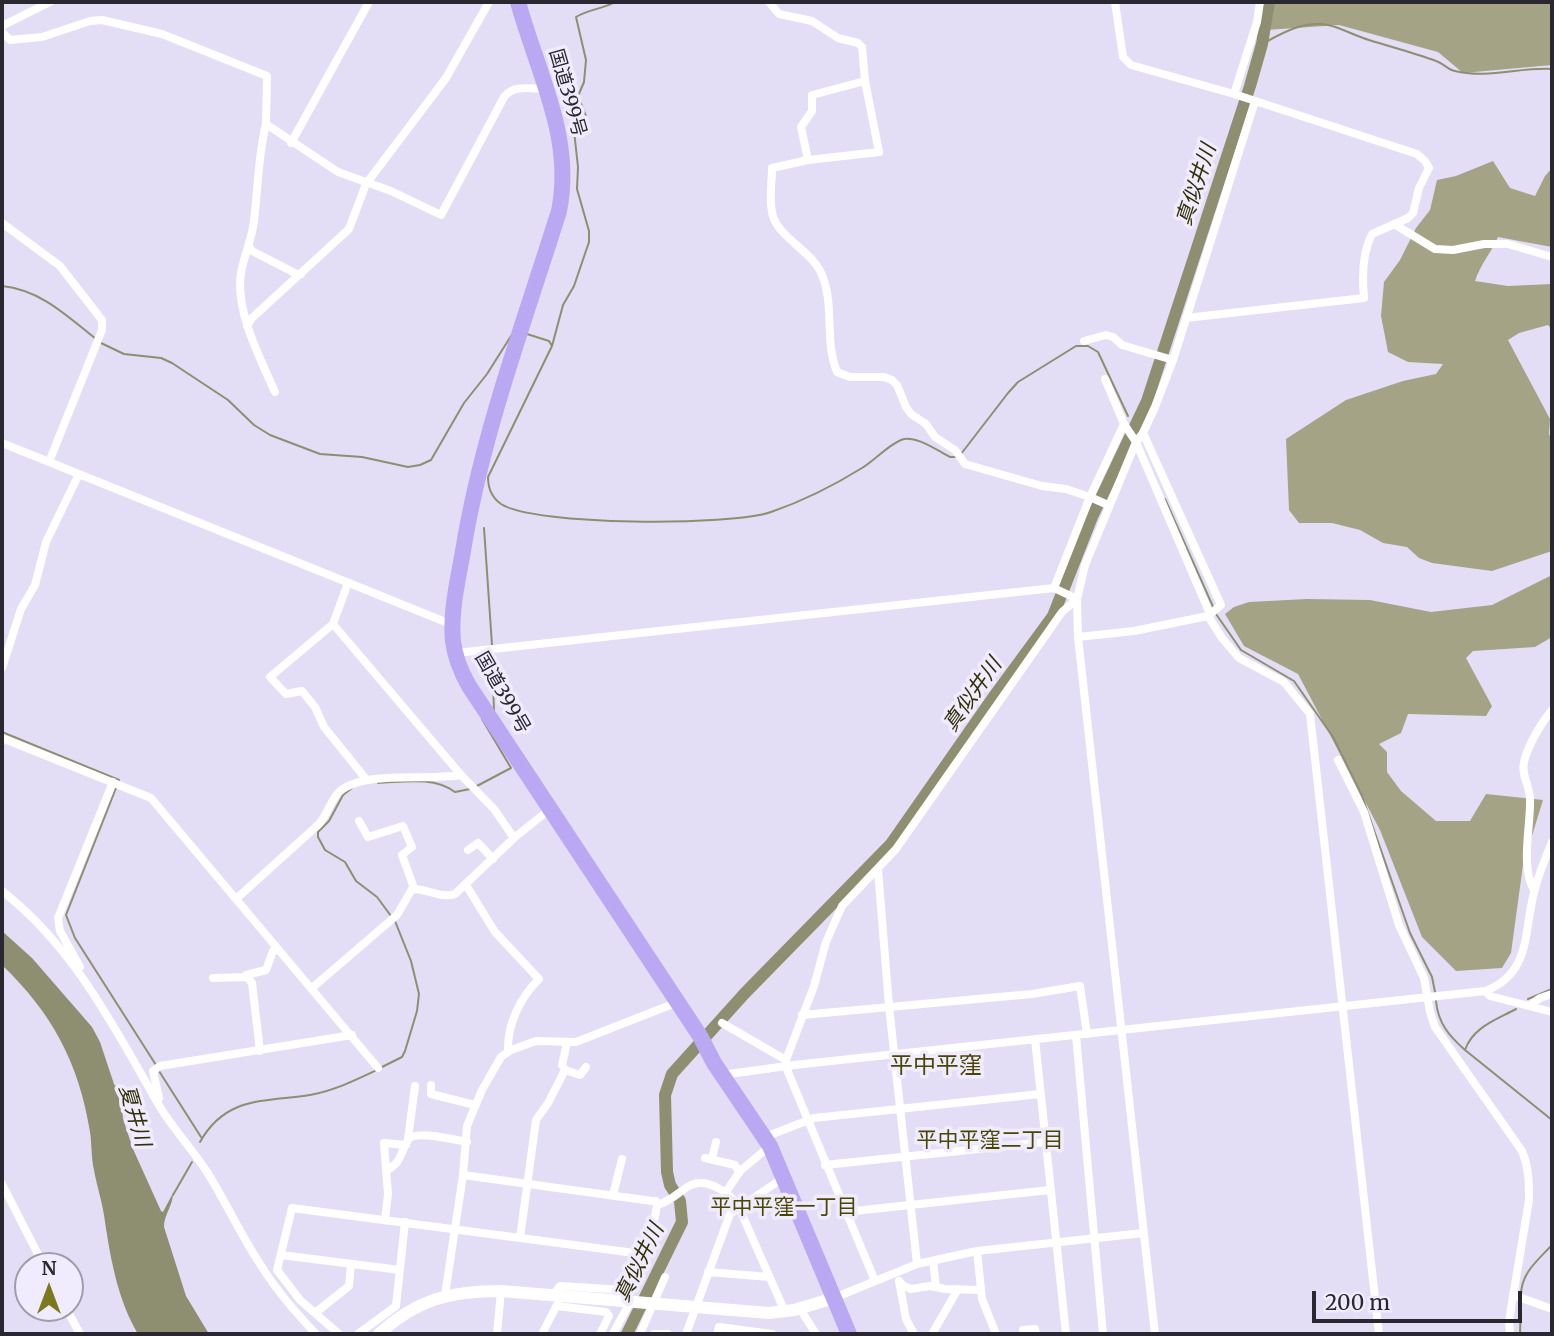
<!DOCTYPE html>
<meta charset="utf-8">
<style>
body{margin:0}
#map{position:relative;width:1554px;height:1336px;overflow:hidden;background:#e3def5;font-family:Merriweather,serif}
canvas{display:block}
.frame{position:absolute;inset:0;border:4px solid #29272f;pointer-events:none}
.north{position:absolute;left:14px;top:1252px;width:70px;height:70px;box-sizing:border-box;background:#f0ecfe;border:2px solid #a09dab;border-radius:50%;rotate:0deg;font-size:19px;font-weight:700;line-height:28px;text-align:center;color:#29272f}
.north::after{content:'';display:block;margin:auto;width:24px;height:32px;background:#7c781e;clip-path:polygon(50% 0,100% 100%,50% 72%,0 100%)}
.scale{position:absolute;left:1312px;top:1291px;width:210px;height:32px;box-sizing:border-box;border:4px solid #29272f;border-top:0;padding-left:9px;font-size:21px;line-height:24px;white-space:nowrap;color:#29272f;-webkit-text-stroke:5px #f0ecfe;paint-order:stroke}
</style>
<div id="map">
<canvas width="1554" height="1336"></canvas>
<div class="frame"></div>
<div class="north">N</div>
<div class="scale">200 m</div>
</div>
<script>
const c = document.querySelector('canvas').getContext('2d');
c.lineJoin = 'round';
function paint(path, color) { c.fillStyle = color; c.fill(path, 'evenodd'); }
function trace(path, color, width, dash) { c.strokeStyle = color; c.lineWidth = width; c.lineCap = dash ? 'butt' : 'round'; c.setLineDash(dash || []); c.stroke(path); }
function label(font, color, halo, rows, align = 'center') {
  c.font = font + ' Merriweather,"Noto Sans JP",serif'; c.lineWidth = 7; c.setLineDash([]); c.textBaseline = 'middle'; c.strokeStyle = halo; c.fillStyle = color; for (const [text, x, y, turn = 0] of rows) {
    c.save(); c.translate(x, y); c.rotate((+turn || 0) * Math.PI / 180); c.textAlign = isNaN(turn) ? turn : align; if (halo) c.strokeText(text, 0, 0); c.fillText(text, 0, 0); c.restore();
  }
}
paint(new Path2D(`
 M1270 2H1552V65L1463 73 1438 52 1339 25 1266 30Z
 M1493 161 1510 188 1535 196 1545 176 1552 168V247L1498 237C1491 253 1480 265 1475 281L1508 286 1552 284V330L1548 325 1519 333 1508 340 1550 419 1549 434 1552 440V551L1492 571 1432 563 1419 558 1407 547 1383 543 1360 530 1332 523H1299L1289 510 1286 439 1346 400 1403 381 1436 374 1443 364 1408 362 1388 352 1381 316 1384 282 1400 260 1416 228 1430 210 1437 180 1456 176Z
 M1552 575V637L1535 647 1473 651 1466 658 1492 706 1486 716 1408 714 1401 733 1379 744 1387 752V772L1401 791 1436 821H1470L1486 794 1543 800 1523 865 1511 953 1502 968 1456 971 1422 937 1380 830 1298 674 1244 646 1225 614 1234 607 1249 602 1307 599 1370 600 1431 612 1492 605Z`), '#a4a385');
paint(new Path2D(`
 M2 931 32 958 92 1027 100 1042 114 1084 121 1094 123 1119 133 1149 161 1211 163 1212 173 1193C173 1206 164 1214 164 1227L186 1296 209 1334H138C118 1300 111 1261 105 1222 103 1204 97 1187 94 1170 91 1157 92 1145 90 1132 79 1063 52 1013 2 965Z`), '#8e8e70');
trace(new Path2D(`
 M615 2C603 9 589 9 576 17L586 60 584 82 578 96 586 116 581 127 574 131 578 167 577 189 589 231V242L574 286 563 305 552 346 488 477C488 488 491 497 501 504 535 526 731 526 771 512 803 501 833 486 862 468 875 460 887 446 901 440 915 434 938 451 950 457H957
 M1262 44C1282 33 1304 20 1328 25 1342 28 1355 36 1369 40 1391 47 1414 53 1436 61 1443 63 1448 70 1455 71 1487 79 1520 67 1552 69
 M2 286C41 290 67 316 96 339
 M527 334 549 341 552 346
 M101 343 124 354 161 358 172 363 228 400 254 425 270 435 320 454 362 457 408 467 420 465 431 460 464 403 487 374 511 336
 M961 454 1008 393 1018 382 1076 346H1088L1098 352 1128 416
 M1165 499 1214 609
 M484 528 492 645
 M1216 614 1241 650 1294 681 1333 737 1362 796 1410 933 1432 977 1435 992
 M492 651 494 711
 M2 732 119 780
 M378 783C404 782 433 776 455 792L470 789
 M475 787 511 768 482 719
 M116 788 66 915 75 938 156 1065
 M352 788 343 795 329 821 318 832V837L325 850 345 862 356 881 377 897 391 916
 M1528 999 1552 989
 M1436 1001C1438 1023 1449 1036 1465 1050
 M1516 1009C1496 1020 1473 1027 1465 1050L1552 1120
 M382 1067 402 1057 405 1051 417 1011 419 994 411 961 395 921
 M159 1071 201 1137
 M200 1142C226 1096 264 1102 310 1095 333 1091 356 1080 377 1070
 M173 1195 192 1162
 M1521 1295C1521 1273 1538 1260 1552 1245
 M1520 1334 1521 1301`), '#8e8e70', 2);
trace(new Path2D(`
 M627 1334 682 1222 680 1201 670 1185 667 1172 665 1095 672 1074 745 993 891 844 995 695 1053 616 1092 517 1147 401 1250 86 1262 44 1269 2`), '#8e8e70', 12);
trace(new Path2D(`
 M769 2 779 14 812 21 838 38 858 43 862 47 865 81 879 152 808 160 772 168C772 182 769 198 772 212 775 236 812 250 822 275 835 307 824 340 837 372L850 377H884L892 380 897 385 906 407 911 414 926 424 935 437 955 450 965 464 1042 486 1066 489 1090 497 1054 588
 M1115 2 1123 57 1131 65 1234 94 1417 154 1425 161 1429 168 1419 188 1413 213 1408 218 1372 234C1362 253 1362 277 1364 298L1186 318
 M2 26 50 2
 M2 32 10 40 42 37 90 21 102 20 162 34 267 76 266 124 338 172 391 191 441 215 504 97C514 84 531 89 546 89
 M1234 94 1257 22 1260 2
 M266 124C258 156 258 188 254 221 252 239 244 255 241 273 235 311 260 358 275 392
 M291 143 369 2
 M808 160 801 127 812 111V95L865 81
 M2 223 60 266 102 320V330L49 462
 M1394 224 1435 249 1453 250 1484 244H1508L1552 257
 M249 246 252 251 297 274H301
 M247 326 252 318 349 229 366 184 446 78 489 2
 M1084 341 1106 335 1113 337 1122 345 1173 360
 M1105 379 1124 424
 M1143 433 1221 605 1208 616
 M2 443 453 625
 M1108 505 1090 497 1124 424 1136 442 1210 614
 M348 583 333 624 270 677 286 694 302 691 315 707 324 727 366 779
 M333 624 461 775 494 809 514 838
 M1078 637 1134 631 1208 616 1222 638 1239 658 1284 682 1310 714 1379 1334
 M456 653 1054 588 1077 599
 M2 668 21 609 35 585 46 542 79 474
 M2 738 151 798 378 1068
 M1338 760 1364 812 1399 925 1424 978 1430 1012 1435 1027 1522 1151C1529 1168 1529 1182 1529 1200L1509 1321 1510 1334
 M359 821 368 837 403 826 412 847 402 855 414 888
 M468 850 478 843 493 859
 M878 870 889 1006 917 1264
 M466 885 495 932 539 979C520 998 507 1024 508 1052
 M1534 890C1520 866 1531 826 1530 799 1530 786 1521 776 1524 762 1528 745 1541 723 1552 710
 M2 891C75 948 115 1029 160 1107 174 1130 193 1150 207 1172 226 1202 240 1234 260 1264 276 1290 295 1312 316 1334
 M236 899 319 824C328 814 330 801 339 792 362 770 428 781 461 775
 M80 967 60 931 58 918 113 782
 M213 978 246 977
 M312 988 397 915 412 889C426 888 441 899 455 894L514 838 550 809
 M1485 991 1490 996 1552 1012
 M1529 1006 1540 998 1552 994
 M802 1015 1032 994 1080 986 1087 1034
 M722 1023 786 1060
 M1076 1035 1103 1334
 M1035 1039 1066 1334
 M567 1043 562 1065 565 1070 580 1075 586 1067
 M260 1051 252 983 246 975 266 970 273 951 278 949
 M722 1075 794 1065 1485 991C1533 973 1523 929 1535 889 1539 873 1546 857 1552 842
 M431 1085V1094L475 1105
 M159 1098 153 1071 160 1066 352 1035
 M765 1137 814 1118 1040 1094
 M408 1139 415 1086
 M705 1158 735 1165 739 1173
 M712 1159 716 1142
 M825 1165 1045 1142
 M386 1171C403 1161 399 1155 408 1140 414 1129 455 1140 467 1142
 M463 1175 652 1201H656L657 1205
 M2 1184 44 1266
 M726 1192 740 1171 770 1146
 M613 1195 622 1159
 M657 1205C671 1202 679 1191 691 1185 708 1178 726 1192 737 1203L785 1312
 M845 1212 1050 1190
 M385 1219 388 1194 384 1143 406 1145
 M520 1238 536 1120 548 1103 565 1070
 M977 1251 982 1299 996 1334
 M281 1255 400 1270
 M933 1261 936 1287
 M708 1272 769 1277
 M875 1281 788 1072 786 1060 814 986 826 942 842 906 896 849 1062 612 1077 599
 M899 1281 904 1286 911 1289 930 1286 945 1289 981 1290
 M899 1281 906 1319 914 1334
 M445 1295 463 1175 467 1126 482 1090 501 1057 511 1050 536 1041 576 1042 678 1002
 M553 1295 560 1286 625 1290C638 1263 653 1235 657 1205
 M1513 1295 1552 1309
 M834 1298 917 1264 977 1251 1143 1233
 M557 1306 606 1312 609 1316 600 1334
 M66 1308 80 1334
 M800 1309 816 1334
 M315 1313 349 1286 351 1264
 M1023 1330 1035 1329 1036 1334
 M339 1334 300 1300 277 1270 292 1208 642 1254
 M358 1334 396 1306 405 1222
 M497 1334 501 1291
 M542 1334 559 1301
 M613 1334 630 1302
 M640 1334 665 1277
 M654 1334H668
 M686 1334 730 1214 783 1178
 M717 1334 719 1327 772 1334
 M932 1334 958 1289
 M1155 1334 1078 637 1077 599 1085 565 1136 442 1143 433 1155 407 1173 360 1255 101`), '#fff', 8);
trace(new Path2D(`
 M379 1334C417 1299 451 1291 501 1291L769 1313 794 1310 834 1298`), '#fff', 12);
trace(new Path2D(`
 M518 2C537 72 574 137 559 211 524 323 482 434 463 551 458 580 450 612 453 641 455 658 461 672 469 686L700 1036 714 1063 770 1146 849 1334`), '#baa8f2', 16);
label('19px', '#29272f', '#f0ecfe', [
 ["国道399号",567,93,74],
 ["国道399号",502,693,60]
]);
label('italic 21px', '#312f06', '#f0ecfe', [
 ["真似井川",1197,185,-72],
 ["真似井川",973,695,-55],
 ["夏井川",134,1116,74],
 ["真似井川",640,1263,-64]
]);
label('21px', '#494604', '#f0ecfe', [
 ["平中平窪二丁目",990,1141],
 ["平中平窪一丁目",784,1208]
]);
label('23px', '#494604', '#f0ecfe', [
 ["平中平窪",936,1066]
]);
</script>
